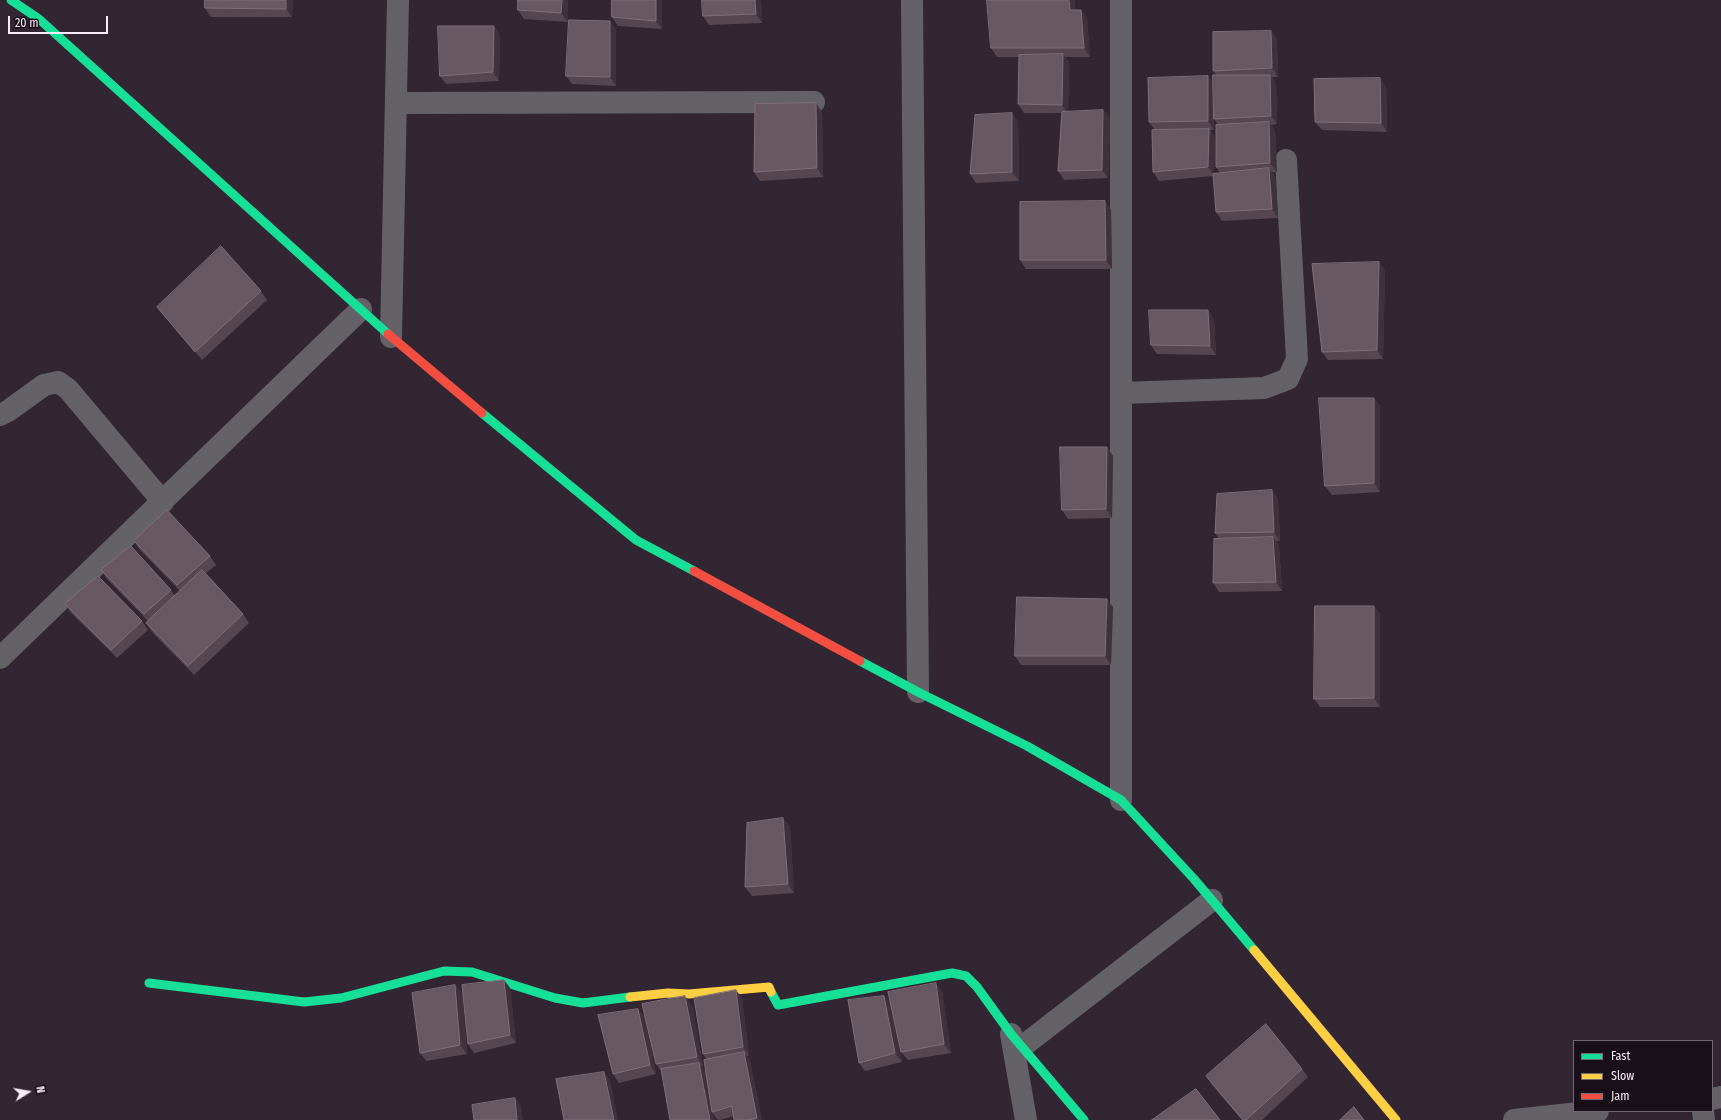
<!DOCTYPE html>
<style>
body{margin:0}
#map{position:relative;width:1721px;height:1120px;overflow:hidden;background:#312631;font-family:"Fira Sans Condensed",sans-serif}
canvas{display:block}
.legend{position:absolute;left:1573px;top:1040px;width:140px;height:72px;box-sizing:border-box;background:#180f18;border:1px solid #726772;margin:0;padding:5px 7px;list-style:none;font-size:12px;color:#faecfa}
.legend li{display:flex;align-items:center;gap:8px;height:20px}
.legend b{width:20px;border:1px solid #726772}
.north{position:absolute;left:8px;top:1072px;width:40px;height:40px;-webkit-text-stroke:3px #180f18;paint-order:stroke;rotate:79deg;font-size:11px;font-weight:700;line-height:16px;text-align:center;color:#faecfa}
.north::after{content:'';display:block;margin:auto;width:14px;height:18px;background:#faecfa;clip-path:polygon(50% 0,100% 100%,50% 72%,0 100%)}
.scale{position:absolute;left:8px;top:16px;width:100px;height:18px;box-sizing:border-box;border:2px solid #faecfa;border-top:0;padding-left:5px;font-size:12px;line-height:14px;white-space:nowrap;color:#faecfa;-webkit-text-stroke:3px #180f18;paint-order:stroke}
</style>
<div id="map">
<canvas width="1721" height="1120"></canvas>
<ul class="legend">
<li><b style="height:5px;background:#16e098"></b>Fast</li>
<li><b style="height:5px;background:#ffcf43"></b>Slow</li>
<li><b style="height:5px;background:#f24e42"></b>Jam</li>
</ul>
<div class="north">N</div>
<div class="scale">20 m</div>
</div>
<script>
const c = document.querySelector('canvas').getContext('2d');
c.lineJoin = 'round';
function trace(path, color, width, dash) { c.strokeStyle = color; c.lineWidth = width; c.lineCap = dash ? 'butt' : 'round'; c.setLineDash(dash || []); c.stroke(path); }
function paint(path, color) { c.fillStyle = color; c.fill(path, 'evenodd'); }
trace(new Path2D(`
 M912 0 918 692
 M396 103 814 102
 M391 337 398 0
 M1121 393 1264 388 1288 379 1297 359 1286 160
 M0 415 8 411 44 385 58 382 68 389 163 502
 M0 658 361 309
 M1121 800V0
 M1011 1034 1026 1120
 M1023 1046 1212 900
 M1712 1099 1721 1097
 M1703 1111 1704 1120
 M1514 1120 1598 1111`), '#656267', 22);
trace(new Path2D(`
 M11 0 39 19 388 334
 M482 413 636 540 694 571
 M860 661 918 692 1027 746 1121 800 1194 879 1254 950
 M149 983 304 1002 341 998 444 971 472 972 555 998 583 1003 630 997
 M771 992 778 1005 952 973 966 976 977 987 1011 1034 1084 1120`), '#16e098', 9);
trace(new Path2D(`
 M1254 950 1396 1120
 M630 997 668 993 689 994 769 987 771 992`), '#ffcf43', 9);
trace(new Path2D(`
 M388 334 482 413
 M694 571 860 661`), '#f24e42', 9);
paint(new Path2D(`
 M205 0H293L292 17H211L205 8Z
 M568 0V22L524 19 518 10Z
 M612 0H662V29L618 26 612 17Z
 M761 0 762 23 709 25 703 16Z
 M1075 10H1081L1087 19 1090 57H1065L1069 63 1068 112 1110 118 1108 178 1064 180 1058 171 1061 113H1024L1018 104 1019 57H997L991 48Z
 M610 21 616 30V86L572 84 566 76Z
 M494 26 500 35 499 81 446 84 440 76Z
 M1271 31 1277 39 1278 77H1272L1276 83 1277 124 1271 125 1275 131 1277 172H1272L1275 177 1278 218 1222 221 1216 212 1213 176 1159 181 1153 172 1155 130 1149 122 1214 83 1216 75 1213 71ZM1214 119 1218 125 1216 167 1220 173 1214 174 1215 138 1210 130H1214Z
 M1386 86 1387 132 1322 130 1315 122Z
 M822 112 823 177 760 181 754 172Z
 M1012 113 1018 122 1019 181 976 183 970 174Z
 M1105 201 1111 210 1112 269H1026L1020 260Z
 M1379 262 1385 271 1383 359 1328 360 1322 352Z
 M261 291 267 300 202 360 164 315 157 307Z
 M1214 319 1216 355 1157 354 1151 345Z
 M1374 398 1380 406V492L1332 495 1325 486Z
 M1107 447 1113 456 1112 518 1068 519 1062 510Z
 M1272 490 1278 499 1280 541H1276L1279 545 1282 591 1219 592 1213 583 1219 539 1215 533Z
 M134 541 210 556 216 565 206 573 243 614 249 623 194 675 152 632 146 623 148 621 107 579 101 570 171 590 175 596 180 591 140 550Z
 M65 604 142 621 148 630 117 658 71 613Z
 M1374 606 1380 614V707H1320L1314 699Z
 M1113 607 1111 665H1021L1015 656Z
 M783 818 790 827 794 893 752 896 745 887Z
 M504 980 510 988 516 1043 474 1053 468 1044Z
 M455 985 462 993 467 1054 426 1061 420 1053Z
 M942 991 951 1053 908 1060 901 1052Z
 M884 996 891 1005 902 1062 865 1071 859 1063Z
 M742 998 749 1056H747L750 1061 762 1120H734V1116L720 1120H718L713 1114 662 1073 656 1064 692 1005 703 1066H701L705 1072 707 1060 703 1054Z
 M638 1009 645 1018 656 1074 619 1083 613 1074Z
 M1302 1069 1308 1077 1262 1120H1242L1212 1085 1206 1076Z`), '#554650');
paint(new Path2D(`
 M286 0H293L292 17 286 9Z
 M562 0H568V22L561 13Z
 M656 0H662V29L656 21Z
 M755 0H761L762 23 756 14Z
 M1069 0H1075L1076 18 1070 10Z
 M1081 10 1087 19 1090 57 1084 48Z
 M610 21 616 30V86L610 77Z
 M494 26 500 35 499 81 493 72Z
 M1271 31 1277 39 1278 77 1272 68Z
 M1063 54 1069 63 1068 114 1062 105Z
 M1270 75 1276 83 1277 124 1271 116Z
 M1208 76 1215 85 1214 130 1208 121Z
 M1380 78 1386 86 1387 132 1381 123Z
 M816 103 822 112 823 177 817 168Z
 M1103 110 1110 118 1108 178 1102 170Z
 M1012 113 1018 122 1019 181 1012 172Z
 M1269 122 1275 131 1277 172 1270 163Z
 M1209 129 1215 138 1214 176 1208 167Z
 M1269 168 1275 177 1278 218 1272 209Z
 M1105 201 1111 210 1112 269 1106 260Z
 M1379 262 1385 271 1383 359 1377 350Z
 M1208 310 1214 319 1216 355 1210 346Z
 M1374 398 1380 406V492L1374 483Z
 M1107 447 1113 456 1112 518 1106 509Z
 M1272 490 1278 499 1280 541 1274 532Z
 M1273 537 1279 545 1282 591 1276 582Z
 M1107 599 1113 607 1111 665 1105 656Z
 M1374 606 1380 614V707L1374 698Z
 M783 818 790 827 794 893 788 884Z
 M504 980 510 988 516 1043 510 1035Z
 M936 983 942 991 951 1053 944 1044Z
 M455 985 462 993 467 1054 460 1045Z
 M736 990 742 998 749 1056 743 1047Z
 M685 996 692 1005 703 1066 697 1057Z
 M884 996 891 1005 902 1062 895 1053Z
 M638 1009 645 1018 656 1074 650 1065Z
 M744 1052 750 1061 762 1120H758L757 1118Z
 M699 1063 705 1072 712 1112 713 1114 715 1120H710Z
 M604 1072 610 1080 618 1120H614Z
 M515 1098 521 1106 523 1120H517Z`), '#3f323c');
const building = new Path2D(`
 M205 0H286V9L205 8Z
 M518 0H562L561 13 518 10Z
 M612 0H656V21L612 17Z
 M702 0H755L756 14 703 16Z
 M987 0H1069L1070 10H1081L1084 48H991Z
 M569 20 610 21V77L566 76Z
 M438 26H494L493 72 440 76Z
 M1271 31 1272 68 1213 71V32Z
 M1063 54 1062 105 1018 104 1019 55Z
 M1213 75H1270L1271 116 1214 119Z
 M1208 76V121L1149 122 1148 78Z
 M1380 78 1381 123 1315 122 1314 79Z
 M816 103 817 168 754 172 755 104Z
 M1103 110 1102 170 1058 171 1062 112Z
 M1012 113V172L970 174 975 115Z
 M1269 122 1270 163 1216 167V125Z
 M1209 129 1208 167 1153 172 1152 130Z
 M1269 168 1272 209 1216 212 1213 174Z
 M1105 201 1106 260H1020V202Z
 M221 246 261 291 195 352 157 307Z
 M1379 262 1377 350 1322 352 1312 264Z
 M1149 310H1208L1210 346 1151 345Z
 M1319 398H1374V483L1325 486Z
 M1060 447H1107L1106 509 1062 510Z
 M1272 490 1274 532 1215 533 1217 494Z
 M167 510 210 556 177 585 134 541Z
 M1273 537 1276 582 1213 583 1214 539Z
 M131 546 171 590 144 614 101 570Z
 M202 570 243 614 188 666 146 623Z
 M98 576 142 621 111 650 65 604Z
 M1017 597 1107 599 1105 656H1015Z
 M1315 606H1374V698L1314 699Z
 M783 818 788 884 745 887 747 823Z
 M504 980 510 1035 468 1044 462 985Z
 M936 983 944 1044 901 1052 888 992Z
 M455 985 460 1045 420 1053 412 993Z
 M736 990 743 1047 703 1054 694 998Z
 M685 996 697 1057 656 1064 642 1004Z
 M884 996 895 1053 859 1063 848 1000Z
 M638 1009 650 1065 613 1074 598 1015Z
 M1266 1024 1302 1069 1246 1120H1243L1206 1076Z
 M744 1052 757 1118 749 1120H734L732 1106 712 1112 704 1060Z
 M699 1063 710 1120H670L661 1069Z
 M604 1072 614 1120H564L556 1079Z
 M1196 1089 1220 1120H1152Z
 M515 1098 517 1120H474L472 1105Z
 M1354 1107 1364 1120H1340Z`);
paint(building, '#675862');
trace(building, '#7e6f7a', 1);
</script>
